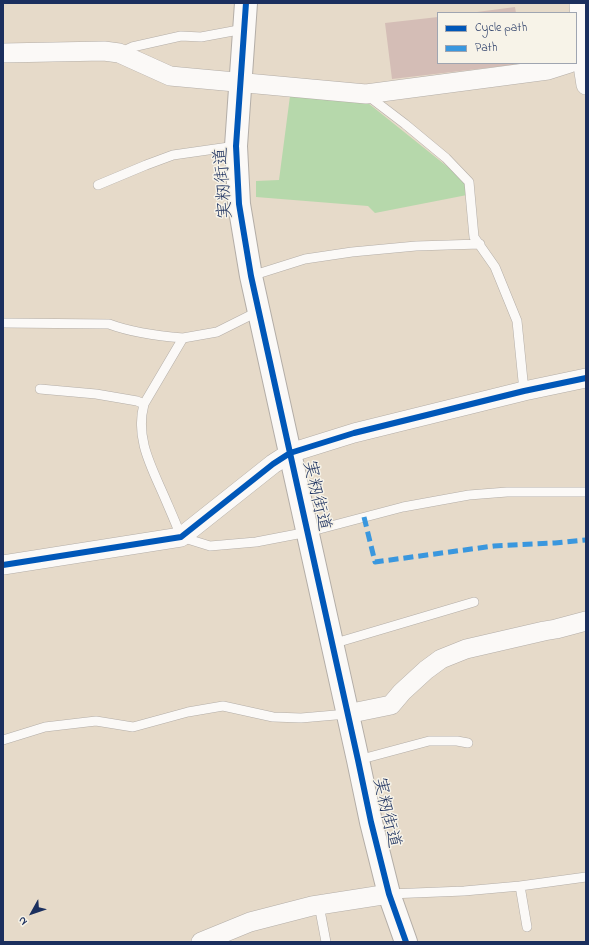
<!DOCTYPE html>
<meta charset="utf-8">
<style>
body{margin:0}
#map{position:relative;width:589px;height:945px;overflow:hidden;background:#e6dac9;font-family:"Indie Flower",sans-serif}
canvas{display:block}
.frame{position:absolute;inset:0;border:4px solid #1b2f5e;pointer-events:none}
.legend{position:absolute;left:437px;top:12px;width:140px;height:52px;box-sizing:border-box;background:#f7f3e8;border:1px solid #9fa5b1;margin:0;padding:5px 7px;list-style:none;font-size:12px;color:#1b2f5e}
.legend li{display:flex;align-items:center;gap:8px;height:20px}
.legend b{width:20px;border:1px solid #9fa5b1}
.north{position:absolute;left:12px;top:893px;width:40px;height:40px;-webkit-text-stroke:3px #f7f3e8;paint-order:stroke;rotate:230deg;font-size:11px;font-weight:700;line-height:16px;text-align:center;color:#1b2f5e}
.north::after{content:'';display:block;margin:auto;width:14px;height:18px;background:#1b2f5e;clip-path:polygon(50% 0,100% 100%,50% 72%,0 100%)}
</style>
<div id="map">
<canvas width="589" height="945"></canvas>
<div class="frame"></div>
<ul class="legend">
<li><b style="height:5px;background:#0057b8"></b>Cycle path</li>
<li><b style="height:5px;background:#3a97de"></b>Path</li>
</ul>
<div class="north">N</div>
</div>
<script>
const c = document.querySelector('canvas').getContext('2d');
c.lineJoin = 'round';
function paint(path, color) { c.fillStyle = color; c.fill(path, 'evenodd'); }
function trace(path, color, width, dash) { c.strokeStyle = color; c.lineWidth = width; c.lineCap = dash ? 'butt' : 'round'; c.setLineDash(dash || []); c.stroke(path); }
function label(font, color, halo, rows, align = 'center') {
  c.font = font + ' "Indie Flower","Klee One",sans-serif'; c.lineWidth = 3; c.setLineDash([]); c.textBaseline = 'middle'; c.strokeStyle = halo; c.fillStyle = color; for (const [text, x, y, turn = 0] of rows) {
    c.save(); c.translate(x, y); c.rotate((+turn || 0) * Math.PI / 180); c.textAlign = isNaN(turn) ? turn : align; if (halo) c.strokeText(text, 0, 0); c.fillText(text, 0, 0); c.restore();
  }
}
paint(new Path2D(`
 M290 96 368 103 464 180 467 195 375 213 368 206 256 197V181L279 180Z`), '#b6d8ab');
paint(new Path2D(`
 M515 7 516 13H477V12Z
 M438 17V63H520V64L392 79 385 23Z`), '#d4bdb6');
const lane = new Path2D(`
 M119 53 132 47 181 36 201 37 244 29
 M367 95 405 124 446 158 469 182 474 237 495 267 517 321 524 391
 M98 185 146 165 173 155 236 146
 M251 276 305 259 352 252 416 246 480 244
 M259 311 217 332 183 338 144 404C135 438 151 466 164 496 170 510 176 523 181 537L210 546 256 542 308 532 403 507 469 495 507 492H586
 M3 323 109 324C133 333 158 336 183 338
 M40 389 96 394 137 401 144 404
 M332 644 474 602
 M3 740 45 727 96 721 133 727 188 712 223 706 273 717 301 718 347 714
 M358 760 429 741H457L468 743
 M520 886 527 927
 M389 894 464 891 520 886 586 877
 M319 905 326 942`);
const street = new Path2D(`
 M579 3 582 59 586 85
 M3 53 104 51 119 53 170 76 366 94 548 70 570 63
 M3 565 181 537 273 464 290 453 354 433 524 391 586 378
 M347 714 391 705 402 692 426 670 441 659 466 649 544 631 556 629 586 621
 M201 942 250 922 312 906 389 894`);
const primary = new Path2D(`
 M246 3 236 146 239 204 251 276 290 453 358 760 371 822 389 894 406 942`);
trace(lane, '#b3ada7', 10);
trace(street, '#b3ada7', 20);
trace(primary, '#b3ada7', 24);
trace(lane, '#fbf9f7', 9);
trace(street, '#fbf9f7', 19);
trace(primary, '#fbf9f7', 22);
trace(new Path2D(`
 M364 517 375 562 494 546 555 543 586 540`), '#3a97de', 5, [10, 5]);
trace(new Path2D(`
 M246 3 236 146 239 204 251 276 290 453 358 760 371 822 389 894 406 942
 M3 565 181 537 273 464 290 453 354 433 524 391 586 378`), '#0057b8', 6);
label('18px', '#1b2f5e', '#f7f3e8', [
 ["実籾街道",225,183,-94],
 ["実籾街道",315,496,77],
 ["実籾街道",385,813,77]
]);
</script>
